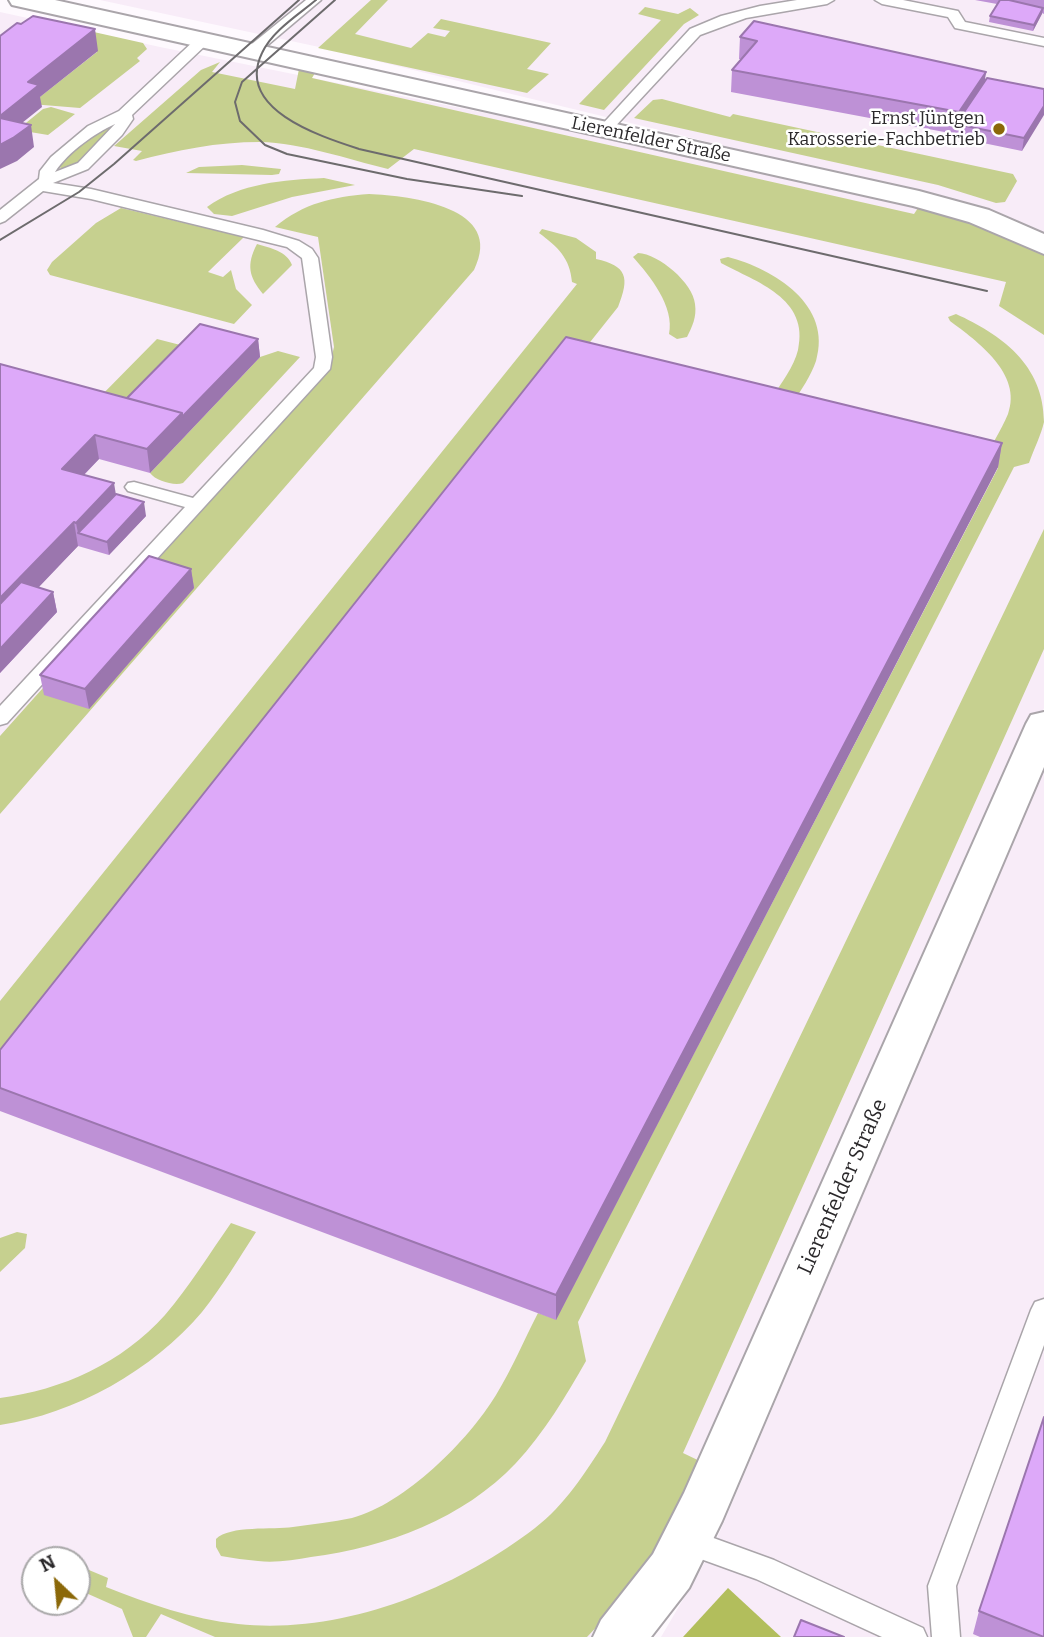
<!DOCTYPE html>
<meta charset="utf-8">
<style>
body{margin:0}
#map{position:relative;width:1044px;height:1637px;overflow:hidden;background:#fef9fe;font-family:Bitter,serif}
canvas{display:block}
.north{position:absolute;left:21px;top:1546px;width:70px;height:70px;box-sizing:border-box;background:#fff;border:2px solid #aaa9aa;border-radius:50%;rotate:334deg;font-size:19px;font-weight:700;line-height:28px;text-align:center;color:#2b292b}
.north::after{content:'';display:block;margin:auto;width:24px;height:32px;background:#8b6809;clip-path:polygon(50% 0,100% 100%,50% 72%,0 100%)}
</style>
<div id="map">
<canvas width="1044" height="1637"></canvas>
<div class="north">N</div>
</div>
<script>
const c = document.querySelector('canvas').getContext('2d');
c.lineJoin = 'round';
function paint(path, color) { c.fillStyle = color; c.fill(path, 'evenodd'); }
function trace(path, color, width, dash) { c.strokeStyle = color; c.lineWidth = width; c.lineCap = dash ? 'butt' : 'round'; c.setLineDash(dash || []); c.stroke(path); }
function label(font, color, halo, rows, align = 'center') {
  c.font = font + ' Bitter,serif'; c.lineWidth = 5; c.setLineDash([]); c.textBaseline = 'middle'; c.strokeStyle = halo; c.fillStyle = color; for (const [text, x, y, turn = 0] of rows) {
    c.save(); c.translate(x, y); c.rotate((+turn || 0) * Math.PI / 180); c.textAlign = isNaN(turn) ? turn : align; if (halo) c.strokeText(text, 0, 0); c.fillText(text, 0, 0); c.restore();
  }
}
paint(new Path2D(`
 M100 0H1044V238L946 200 319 47Z
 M0 12 160 47 919 201 1044 252V708L714 1463 596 1637H0ZM35 1560H77V1602H35Z
 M1044 770V1637H661L712 1550Z`), '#f8ecf8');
paint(new Path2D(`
 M371 0H388L355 34 411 48 428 33 445 37 450 31 433 28 441 19 551 43 527 69 549 74 527 93 318 48Z
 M645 7 678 14 690 8 699 15 684 24 604 110 579 104 661 20 638 14Z
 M40 20 143 43 147 49 137 58 140 61 80 108 31 104 97 52Z
 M220 62 212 72 295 89 299 69 315 73 312 78 914 214 920 205 950 213 1044 255V335L999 306 1006 282 414 149 388 169C347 159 302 143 260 142 217 142 177 150 136 161L133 160 142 151 114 146 201 70Z
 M662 99 730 117 733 114 1013 174 1017 181 1005 202 996 203 938 185 634 118 653 100Z
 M51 107 75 114 48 135 24 131 21 127 43 109Z
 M106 127 112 129C99 144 80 175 58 167L56 163 95 130Z
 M242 165 281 169 279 174 272 175 186 173 199 167Z
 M324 178 355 185 292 197 232 216 214 214 207 207C240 183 284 180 324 178Z
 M369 194C411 196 506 207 474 270L0 814V736L329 368 334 347 318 237 275 227C304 203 332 197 369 194Z
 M121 208 244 237 208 272 223 277 231 270 236 289 252 305 234 324 50 275 47 270 52 262 96 223Z
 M542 229 576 238 596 252V259C627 266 630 277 618 307L0 1084V1001L577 284 572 282C570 258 558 247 539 233Z
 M257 244C270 248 287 251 292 265L263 294C249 277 246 265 257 244Z
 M638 253C659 254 693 283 695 304 697 317 692 327 687 337L677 339 669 334C675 307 650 276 633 257Z
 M728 257C774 269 833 305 816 361 811 376 801 390 792 404L772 398C781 383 794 367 798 350 810 298 756 282 721 263L720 259Z
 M956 314C1000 334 1044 364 1044 422 1041 435 1034 449 1029 463L1014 467 578 1322 586 1361C566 1396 544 1433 516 1463 463 1519 387 1547 311 1557 294 1560 275 1563 258 1561 246 1560 233 1558 221 1556L216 1547V1539C230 1525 273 1530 293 1527 312 1524 333 1522 352 1518 405 1504 468 1441 496 1395 512 1369 524 1340 538 1313L556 1319 998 468 982 463C990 447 1001 431 1008 414 1023 374 977 341 950 321L948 317Z
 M157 339 196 349 125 421 91 406Z
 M278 351 300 357 183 483C174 486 156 481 150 473L260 357Z
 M1044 529V649L683 1453 706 1464 668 1538 624 1598 587 1637H215L161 1614 146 1637H133L122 1609 77 1589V1581L82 1574 77 1571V1565L108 1578 106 1587C149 1604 191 1619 238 1624 342 1635 454 1590 535 1528 565 1505 585 1473 605 1442Z
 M231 1223 256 1232C239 1258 222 1287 202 1312 153 1370 75 1414 0 1425V1398C62 1390 122 1363 165 1315 189 1287 210 1253 231 1223Z
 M17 1232 27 1234 25 1248 0 1272V1238Z`), '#c6d08f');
paint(new Path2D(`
 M728 1588 781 1637H683Z`), '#b2be5c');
const lane = new Path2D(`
 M306 0H321L257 54H247V48Z
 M834 0 827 4 746 18 700 35 610 132 605 133 598 129 690 29 721 16 760 6 797 0Z
 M875 0H903L958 11 965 22 1044 38V46L955 28 948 17 882 4Z
 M203 36 208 37V43L132 115 133 119 122 135 88 169 53 183 91 189 263 230 299 241 312 249 318 258 332 357 330 369 7 723 0 725V706L185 507 128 491 125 487 128 483 134 482 193 498 314 368 316 357 302 258 287 247 91 199 43 191 5 221 0 223V210L39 179 40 171 51 157 88 126 119 111 198 37ZM115 124 78 163 55 172C69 151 94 134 115 124Z
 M1044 1299V1345L956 1586 960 1637H932L928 1586 1031 1310 1035 1302Z
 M686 1528 774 1560 923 1628 927 1637H882L756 1579 676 1550 672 1541 676 1532Z`);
const street = new Path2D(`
 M9 0H55L919 191 989 210 1044 234V254L969 222 913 206 21 7 12 5Z
 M1044 712V767L722 1521 689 1588 651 1637H593L601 1620 653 1554 684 1493 1026 724 1031 715Z`);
trace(lane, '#aaa5aa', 3);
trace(street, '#aaa5aa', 4);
paint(lane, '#fff');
paint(street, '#fff');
trace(new Path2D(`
 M316 0C298 15 272 31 262 53 235 109 319 136 359 149L987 291
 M335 0 242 82 235 102 240 121 265 145 287 154 407 179 522 196
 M0 240 79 192 114 164 299 0`), '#6d6b6d', 2);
paint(new Path2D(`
 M975 0H1044V14L1042 13 1033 31 989 22 990 16 997 4Z
 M740 37 986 72 984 82 1044 89 1022 151 954 137 955 134 731 92 732 70 741 59H739Z
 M258 339 260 357 150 473 99 459 84 475 116 494 146 516 109 555 78 546 38 587 53 592 57 612 0 673V364L127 398Z
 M1002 443 998 467 556 1320 0 1111V1050Z
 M191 569 194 588 89 709 44 695 40 675Z
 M979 1611 1044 1637H980L973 1634Z`), '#be91d6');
paint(new Path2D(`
 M1043 8 1042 14 1033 31 1034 25Z
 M95 29 98 51 40 97 42 107 2 139 0 128V116L28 82Z
 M986 72 983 94 957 125 959 112Z
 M1044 106V115L1022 151 1024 138Z
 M31 125 34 147 17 161 0 169V145Z
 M258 339 260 357 150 473 147 449 182 413Z
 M95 435 99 459 66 493 62 469Z
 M1002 443 998 467 556 1320V1295Z
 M114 483 118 507 78 533 76 523Z
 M144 502 146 516 109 555 107 542Z
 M74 522 78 546 0 628V598Z
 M191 569 194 588 89 709 85 689Z
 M53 592 57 612 0 673V649Z`), '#9b76ae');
const building = new Path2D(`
 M1000 0H1009L1043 8 1034 25 990 16Z
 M33 16 95 29 28 82 39 85 0 116V36L17 23 21 24Z
 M754 21 986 72 959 112 732 70 757 41 740 37Z
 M987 78 1044 89V106L1024 138 956 124Z
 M0 118 31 125 13 138 0 145Z
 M200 324 258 339 182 417V413L127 398Z
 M566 337 1002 443 556 1295 0 1088V1050Z
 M0 364 182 413 147 449 95 435 62 469 114 483 76 523 74 522 0 598Z
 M116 494 144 502 107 542 78 533Z
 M149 556 191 569 85 689 40 675Z
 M21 582 53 592 0 649V604Z
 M1044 1417V1637L979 1611Z
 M801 1620 844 1637H794Z`);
paint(building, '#dda9f9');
trace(building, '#9b76ae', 2);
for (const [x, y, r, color] of [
 [999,129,7,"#8b6809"]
]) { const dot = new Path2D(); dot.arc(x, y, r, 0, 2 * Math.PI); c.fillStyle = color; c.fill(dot); trace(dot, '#fff', 2.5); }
label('18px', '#2b292b', '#fff', [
 ["Ernst Jüntgen",985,119],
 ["Karosserie-Fachbetrieb",985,140]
], 'right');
label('18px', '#2b292b', '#fff', [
 ["Lierenfelder Straße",651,140,12]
]);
label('21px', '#2b292b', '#fff', [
 ["Lierenfelder Straße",843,1187,-66]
]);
</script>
